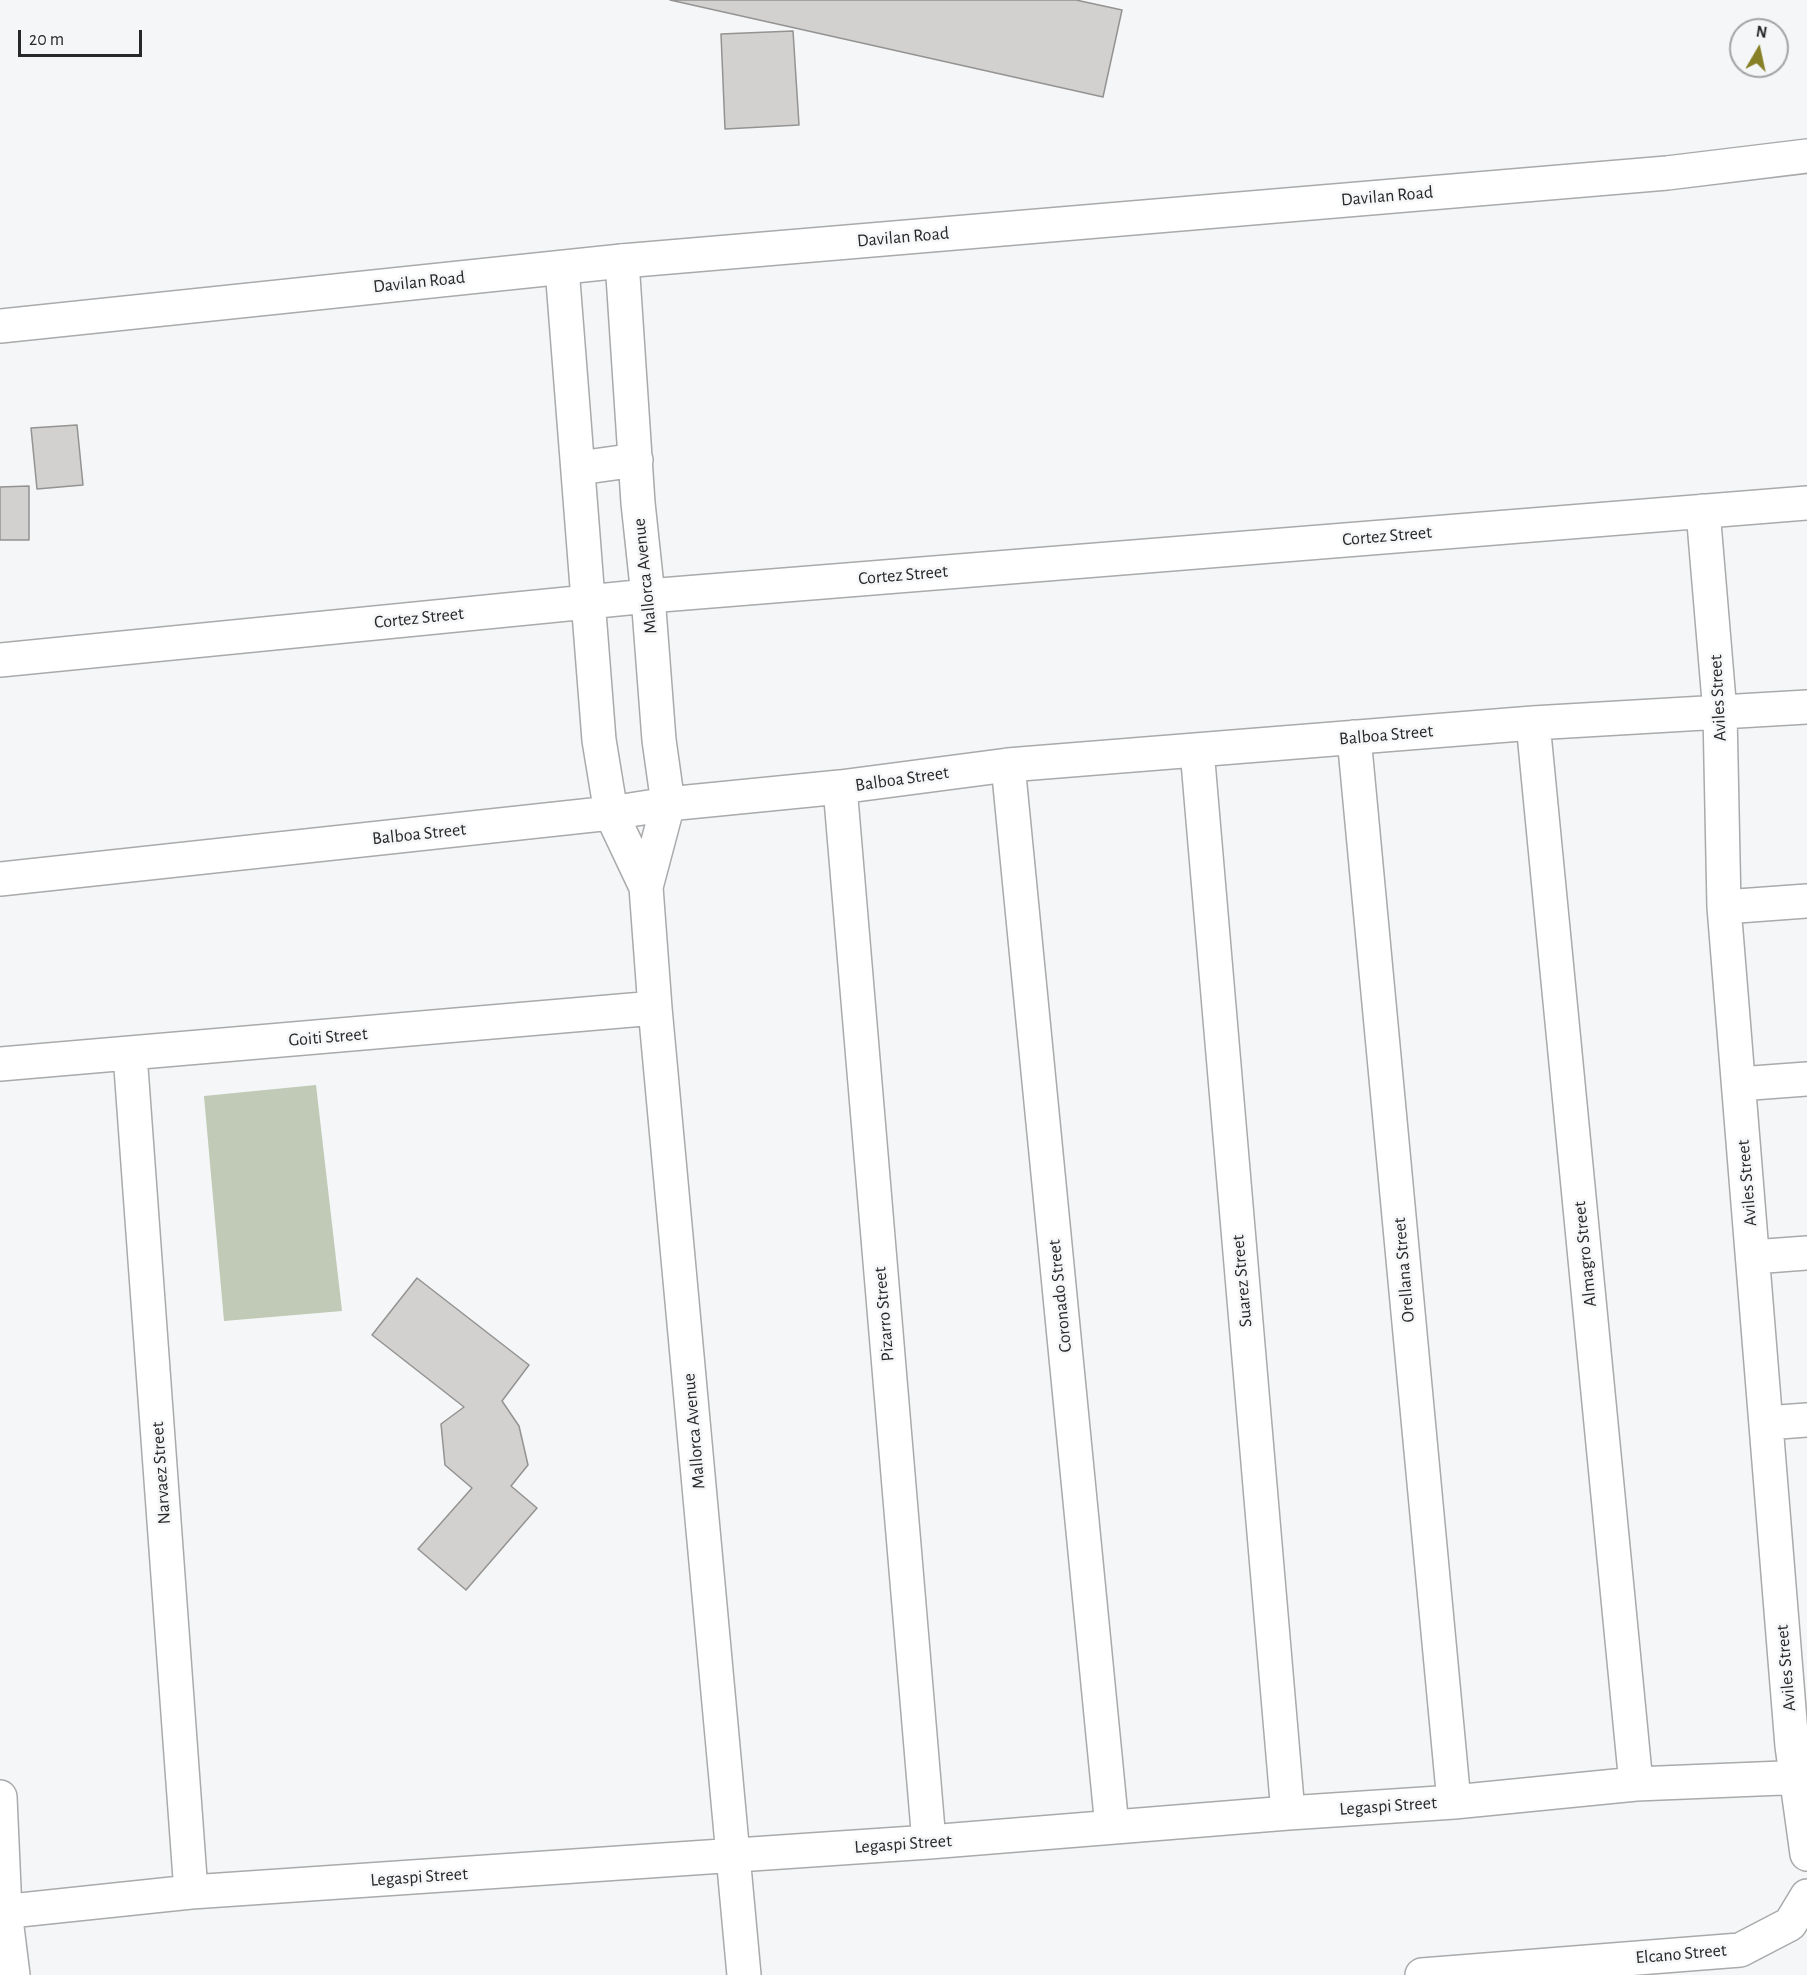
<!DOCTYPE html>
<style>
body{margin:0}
#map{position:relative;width:1807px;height:1975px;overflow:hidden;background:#f4f6f7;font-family:"Alegreya Sans",sans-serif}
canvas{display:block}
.north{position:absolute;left:1729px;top:18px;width:60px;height:60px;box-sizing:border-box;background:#f4f6f7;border:2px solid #a2a4a5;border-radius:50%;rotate:9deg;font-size:16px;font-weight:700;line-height:24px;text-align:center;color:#282829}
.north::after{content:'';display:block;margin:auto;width:21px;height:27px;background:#878027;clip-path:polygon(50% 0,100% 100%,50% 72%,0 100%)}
.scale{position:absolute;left:18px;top:30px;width:124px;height:27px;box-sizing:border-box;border:3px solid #282829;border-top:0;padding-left:8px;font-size:18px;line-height:21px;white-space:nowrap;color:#282829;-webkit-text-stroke:4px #f4f6f7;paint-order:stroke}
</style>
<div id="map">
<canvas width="1807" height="1975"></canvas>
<div class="north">N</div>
<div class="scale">20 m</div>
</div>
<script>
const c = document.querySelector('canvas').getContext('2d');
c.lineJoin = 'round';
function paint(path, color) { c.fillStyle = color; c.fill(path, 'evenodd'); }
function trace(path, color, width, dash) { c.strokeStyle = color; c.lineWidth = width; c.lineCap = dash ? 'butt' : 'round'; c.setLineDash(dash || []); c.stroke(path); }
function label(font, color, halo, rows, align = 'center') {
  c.font = font + ' "Alegreya Sans",sans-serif'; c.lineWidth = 5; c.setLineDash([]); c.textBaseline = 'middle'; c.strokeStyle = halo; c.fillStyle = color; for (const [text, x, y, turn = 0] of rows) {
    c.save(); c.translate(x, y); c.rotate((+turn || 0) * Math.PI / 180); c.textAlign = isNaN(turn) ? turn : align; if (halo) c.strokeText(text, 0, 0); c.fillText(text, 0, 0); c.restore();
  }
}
paint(new Path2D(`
 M316 1085 342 1311 224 1321 204 1096Z`), '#c0cab6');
const building = new Path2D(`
 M670 0H1076L1122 10 1103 97Z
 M793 31 799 125 725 129 721 34Z
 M77 425 83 485 37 489 31 428Z
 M29 486V540H0V487Z
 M417 1278 529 1365 502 1401 519 1426 528 1465 511 1486 537 1508 466 1590 418 1549 472 1488 445 1465 441 1424 464 1407 372 1335Z`);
paint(building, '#d2d1d0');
trace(building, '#949392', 1.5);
const minor = new Path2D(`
 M622 261 638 503 648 596 659 740 668 804 646 887 655 1008 744 1975
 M562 268 599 740 611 813 646 887
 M579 468 636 460
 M1703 511 1720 713 1724 907 1792 1746 1807 1854
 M0 660 648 596 1807 503
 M1533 723 1636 1784
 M1354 737 1454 1802
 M1197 750 1288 1813
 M1008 765 1112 1827
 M840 787 929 1842
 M0 879 611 813 668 804 840 787 1008 765 1533 723 1807 707
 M1724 907 1807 901
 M130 1054 191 1892
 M0 1064 655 1008
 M1739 1084 1807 1079
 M1753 1257 1807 1253
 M1766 1423 1807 1420
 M0 1797 5 1911 13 1975
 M0 1912 191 1892 929 1842 1288 1813 1454 1802 1636 1784 1807 1777
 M1422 1975 1740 1950 1790 1924 1807 1896`);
const secondary = new Path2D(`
 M0 326 622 261 1667 173 1807 156`);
trace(minor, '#a9aaab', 36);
trace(secondary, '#a9aaab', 36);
trace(minor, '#fff', 33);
trace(secondary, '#fff', 33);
label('18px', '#282829', '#f4f6f7', [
 ["Davilan Road",1387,196,-5],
 ["Davilan Road",903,237,-5],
 ["Davilan Road",419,282,-6],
 ["Cortez Street",1387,536,-5],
 ["Cortez Street",903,575,-5],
 ["Mallorca Avenue",645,576,-96],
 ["Cortez Street",419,618,-6],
 ["Aviles Street",1718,698,-93],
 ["Balboa Street",1386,735,-5],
 ["Balboa Street",902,779,-8],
 ["Balboa Street",419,834,-6],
 ["Goiti Street",328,1037,-5],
 ["Aviles Street",1747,1183,-95],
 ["Almagro Street",1585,1254,-96],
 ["Orellana Street",1404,1270,-95],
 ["Suarez Street",1242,1281,-95],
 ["Coronado Street",1060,1296,-96],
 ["Pizarro Street",884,1314,-95],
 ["Mallorca Avenue",694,1431,-95],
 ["Narvaez Street",161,1473,-94],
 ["Aviles Street",1786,1668,-95],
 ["Legaspi Street",1388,1806,-4],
 ["Legaspi Street",903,1844,-4],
 ["Legaspi Street",419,1877,-4],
 ["Elcano Street",1681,1954,-5]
]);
</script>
